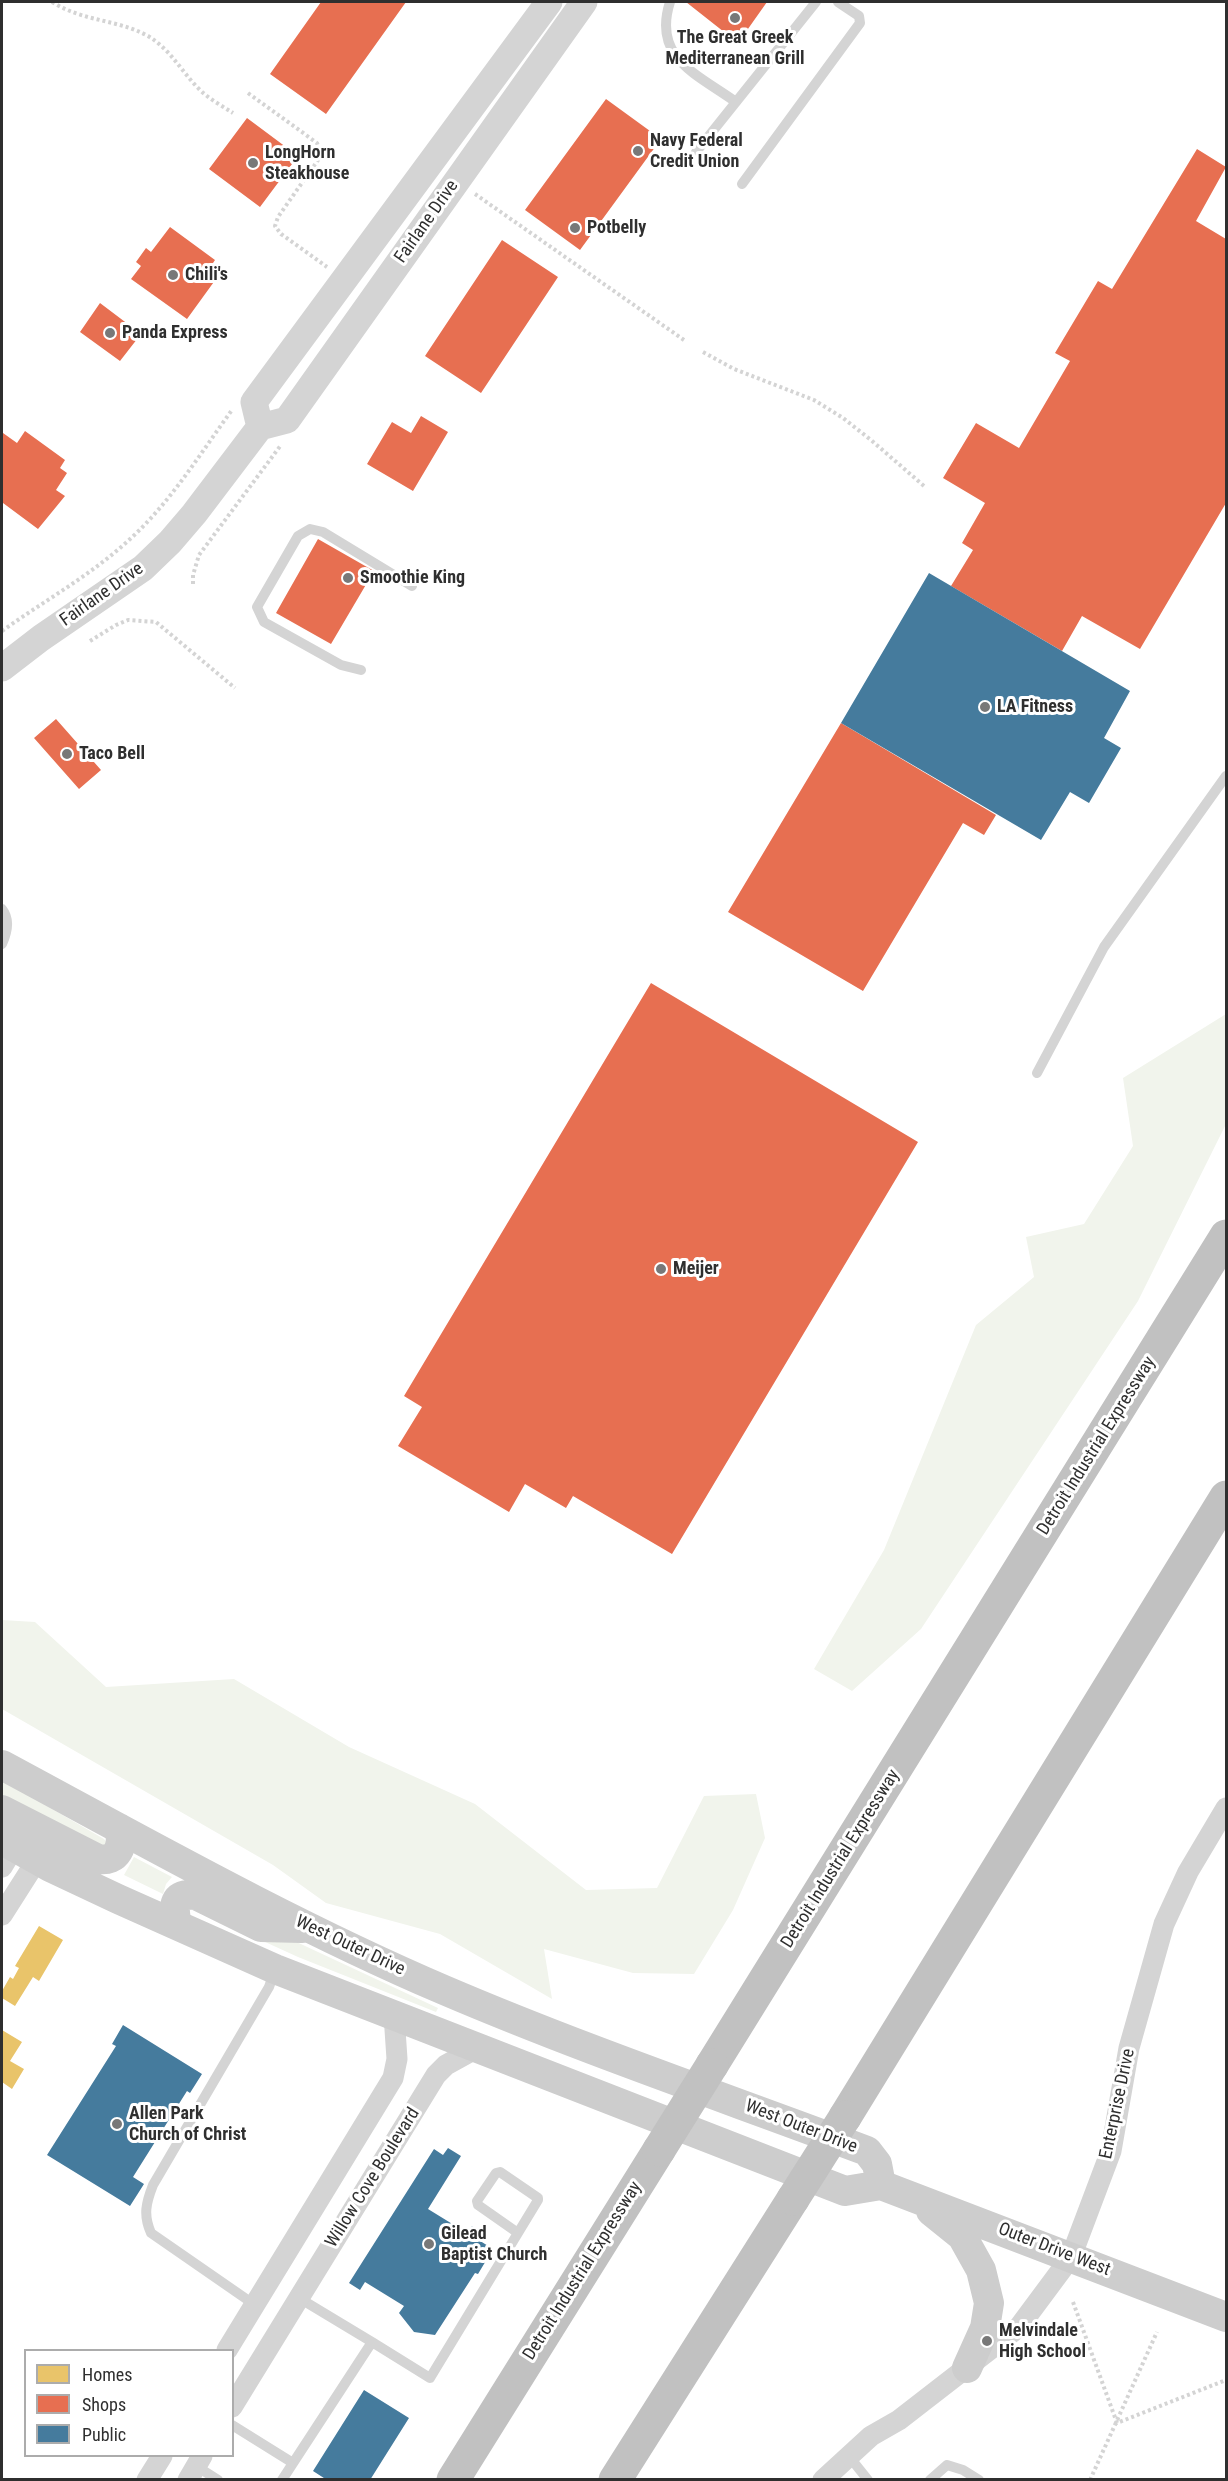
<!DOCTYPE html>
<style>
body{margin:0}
#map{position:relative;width:1228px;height:2481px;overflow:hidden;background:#fff;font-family:"Roboto Condensed",sans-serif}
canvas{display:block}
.frame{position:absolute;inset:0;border:3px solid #2f2f2f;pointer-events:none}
.legend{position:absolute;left:24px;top:2349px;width:210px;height:108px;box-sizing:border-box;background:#fff;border:2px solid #acacac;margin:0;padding:8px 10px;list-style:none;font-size:18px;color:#2f2f2f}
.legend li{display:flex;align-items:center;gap:12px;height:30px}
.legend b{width:30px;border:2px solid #acacac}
</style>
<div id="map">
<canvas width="1228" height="2481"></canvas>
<div class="frame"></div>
<ul class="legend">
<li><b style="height:16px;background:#e9c46a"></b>Homes</li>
<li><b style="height:16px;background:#e76f51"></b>Shops</li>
<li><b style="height:16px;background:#457b9d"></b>Public</li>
</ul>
</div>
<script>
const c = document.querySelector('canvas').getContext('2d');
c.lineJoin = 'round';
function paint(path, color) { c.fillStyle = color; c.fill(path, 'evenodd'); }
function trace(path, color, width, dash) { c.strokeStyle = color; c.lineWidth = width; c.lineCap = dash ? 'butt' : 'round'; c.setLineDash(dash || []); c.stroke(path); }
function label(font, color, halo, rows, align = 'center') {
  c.font = font + ' "Roboto Condensed",sans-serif'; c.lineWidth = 6; c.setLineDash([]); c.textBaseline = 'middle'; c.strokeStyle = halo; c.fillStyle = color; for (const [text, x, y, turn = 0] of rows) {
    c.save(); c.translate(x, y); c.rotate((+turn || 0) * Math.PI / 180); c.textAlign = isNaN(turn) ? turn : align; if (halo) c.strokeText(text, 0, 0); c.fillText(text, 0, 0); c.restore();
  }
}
paint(new Path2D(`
 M1226 1014V1124L1138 1301 921 1629 852 1691 814 1669 884 1550 976 1325 1034 1277 1026 1237 1084 1224 1133 1146 1123 1078Z
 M2 1620 35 1622 106 1687 234 1679 349 1747 475 1804 586 1890 657 1888 704 1796 756 1794 765 1838 733 1910 694 1974 633 1973 544 1949 552 1999 440 1934 326 1903 273 1865 2 1709Z
 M2 1780 104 1839 108 1844 104 1850 2 1802Z
 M134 1857 172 1877 166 1884 163 1894 124 1875Z
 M195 1910 288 1938 438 2008 436 2012 298 1957Z`), '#f1f4ec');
paint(new Path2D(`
 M39 1926 63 1940 39 1981 33 1977 15 2006 2 1998V1991L10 1977 13 1979 19 1968 15 1966Z
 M2 2030 22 2042 10 2061 24 2069 12 2089 2 2082Z`), '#e9c46a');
paint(new Path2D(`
 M321 2H406L326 114 270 74Z
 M686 2H767L738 43Z
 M606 99 661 139 580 250 525 210Z
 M247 118 298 156 260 207 209 169Z
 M1197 149 1226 167 1196 221 1226 239V503L1140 649 1082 616 1062 651 951 586 973 550 962 543 985 503 943 478 976 423 1019 448 1070 361 1055 353 1098 281 1112 289Z
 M170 227 215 260 207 272 216 279 187 319 131 279 141 266 136 262 146 248 151 252Z
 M502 240 558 277 481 393 425 356Z
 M100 303 141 334 120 361 80 332Z
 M421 416 448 432 413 491 367 464 392 422 411 433Z
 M25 431 65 460 60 468 67 473 56 490 65 496 38 529 3 503 2 498V436L3 433 17 443Z
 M318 539 374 571 331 644 276 613Z
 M56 719 101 770 79 789 34 738Z
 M841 723 996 815 984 835 963 823 863 991 728 912Z
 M651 983 918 1142 672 1554 573 1496 566 1508 525 1484 509 1512 398 1446 422 1407 404 1396Z`), '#e76f51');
paint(new Path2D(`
 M929 573 1130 691 1104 738 1121 748 1089 803 1070 792 1041 840 841 723Z
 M123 2025 202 2074 190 2093 187 2091 133 2177 144 2184 130 2206 47 2155 116 2046 112 2044Z
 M448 2148 461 2156 428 2209 467 2233 472 2226 482 2232 477 2239 493 2249 478 2274 475 2273 435 2335 414 2332 399 2313 404 2306 365 2282 360 2290 349 2283 434 2149 443 2155Z
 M364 2390 409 2418 370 2480H327L313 2471Z`), '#457b9d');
trace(new Path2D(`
 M52 2C84 22 117 19 148 36 171 50 181 71 199 89 209 99 222 106 233 113
 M248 93 317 143 320 152 318 160 278 217 275 226 281 234 327 267
 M475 194 684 340
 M703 352 734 369 814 400 843 418 871 440 924 486
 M193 584V575L199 555 281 445
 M2 631C44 601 91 575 129 540 170 503 200 454 232 410
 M90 641 116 625 128 620 156 622 235 688
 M1073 2302 1117 2423 1226 2380
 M1090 2480 1157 2332`), '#d4d4d4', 4, [3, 3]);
trace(new Path2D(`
 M670 2C652 58 697 74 736 102
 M696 152 816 2
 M742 184 860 23 859 16 838 2
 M361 670 341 665 264 622 257 607 298 536 310 529 323 532 412 586
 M2 909C10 919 7 933 2 944
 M1037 1073 1104 947 1226 776
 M299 2298 372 2342
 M255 2305 151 2233C143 2215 146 2203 153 2185L269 1987 275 1970
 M232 2425 293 2463
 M848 2455 868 2480
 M196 2466 218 2480
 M282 2480 372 2342 430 2378 538 2200V2198L500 2172 496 2173 477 2201 478 2205 518 2233
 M930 2480 947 2465 963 2470 979 2480`), '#d4d4d4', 10);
trace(new Path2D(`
 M2 1867 14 1847
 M2 1915 37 1860
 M227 2350 393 2078 397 2059 394 2015
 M232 2407 436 2075 446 2065 475 2049
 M147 2480 162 2456
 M188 2480 202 2456
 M823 2480 871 2436 899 2420 1019 2327 1071 2257 1111 2151 1129 2048 1164 1924 1188 1872 1226 1808`), '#d4d4d4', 21);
trace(new Path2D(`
 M260 427 254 402 549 2
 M2 668 41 638 143 568 170 542 194 514 260 427 287 420 584 2`), '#d4d4d4', 27);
trace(new Path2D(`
 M2 1765C147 1843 292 1925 444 1990 582 2049 726 2098 867 2151L877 2164 881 2185
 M2 1810 98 1859C118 1862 124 1846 119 1828
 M2 1840 50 1867 118 1899 275 1969 845 2191 881 2185
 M177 1925C173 1905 173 1893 196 1895L261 1927 302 1928
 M881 2185 1226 2317
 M931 2211 962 2236 981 2270 989 2303 985 2328 967 2368`), '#cdcdcd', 30);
trace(new Path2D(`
 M712 2065 1226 1236
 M845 2117 1226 1497
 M453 2480 659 2150
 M615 2480 793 2199`), '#c1c1c1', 33);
trace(new Path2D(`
 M659 2150 712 2065
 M793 2199 845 2117`), '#c1c1c1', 33);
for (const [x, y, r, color] of [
 [735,18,6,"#787878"],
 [638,151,6,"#787878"],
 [253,163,6,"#787878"],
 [575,228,6,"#787878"],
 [173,275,6,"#787878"],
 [110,333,6,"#787878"],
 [348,578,6,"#787878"],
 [985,707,6,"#787878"],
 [67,754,6,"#787878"],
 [661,1269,6,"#787878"],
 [117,2124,6,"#787878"],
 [429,2244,6,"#787878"],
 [987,2341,6,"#787878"]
]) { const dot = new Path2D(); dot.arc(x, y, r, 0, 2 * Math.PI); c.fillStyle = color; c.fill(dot); trace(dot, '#fff', 2); }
label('bold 18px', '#2f2f2f', '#fff', [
 ["The Great Greek",735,38,"center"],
 ["Mediterranean Grill",735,59,"center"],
 ["Navy Federal",650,141],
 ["Credit Union",650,162],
 ["LongHorn",265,153],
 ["Steakhouse",265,174],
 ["Potbelly",587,228],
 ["Chili's",185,275],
 ["Panda Express",122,333],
 ["Smoothie King",360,578],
 ["LA Fitness",997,707],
 ["Taco Bell",79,754],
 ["Meijer",673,1269],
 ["Allen Park",129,2114],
 ["Church of Christ",129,2135],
 ["Gilead",441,2234],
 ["Baptist Church",441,2255],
 ["Melvindale",999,2331],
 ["High School",999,2352]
], 'left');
label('18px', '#2f2f2f', '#fff', [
 ["Fairlane Drive",427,222,-55],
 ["Fairlane Drive",102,595,-35],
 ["Detroit Industrial Expressway",1097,1446,-58],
 ["Detroit Industrial Expressway",841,1859,-58],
 ["West Outer Drive",350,1946,25],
 ["Enterprise Drive",1118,2104,-78],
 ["West Outer Drive",801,2127,21],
 ["Willow Cove Boulevard",373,2178,-58],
 ["Outer Drive West",1054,2250,21],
 ["Detroit Industrial Expressway",583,2271,-58]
]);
</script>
